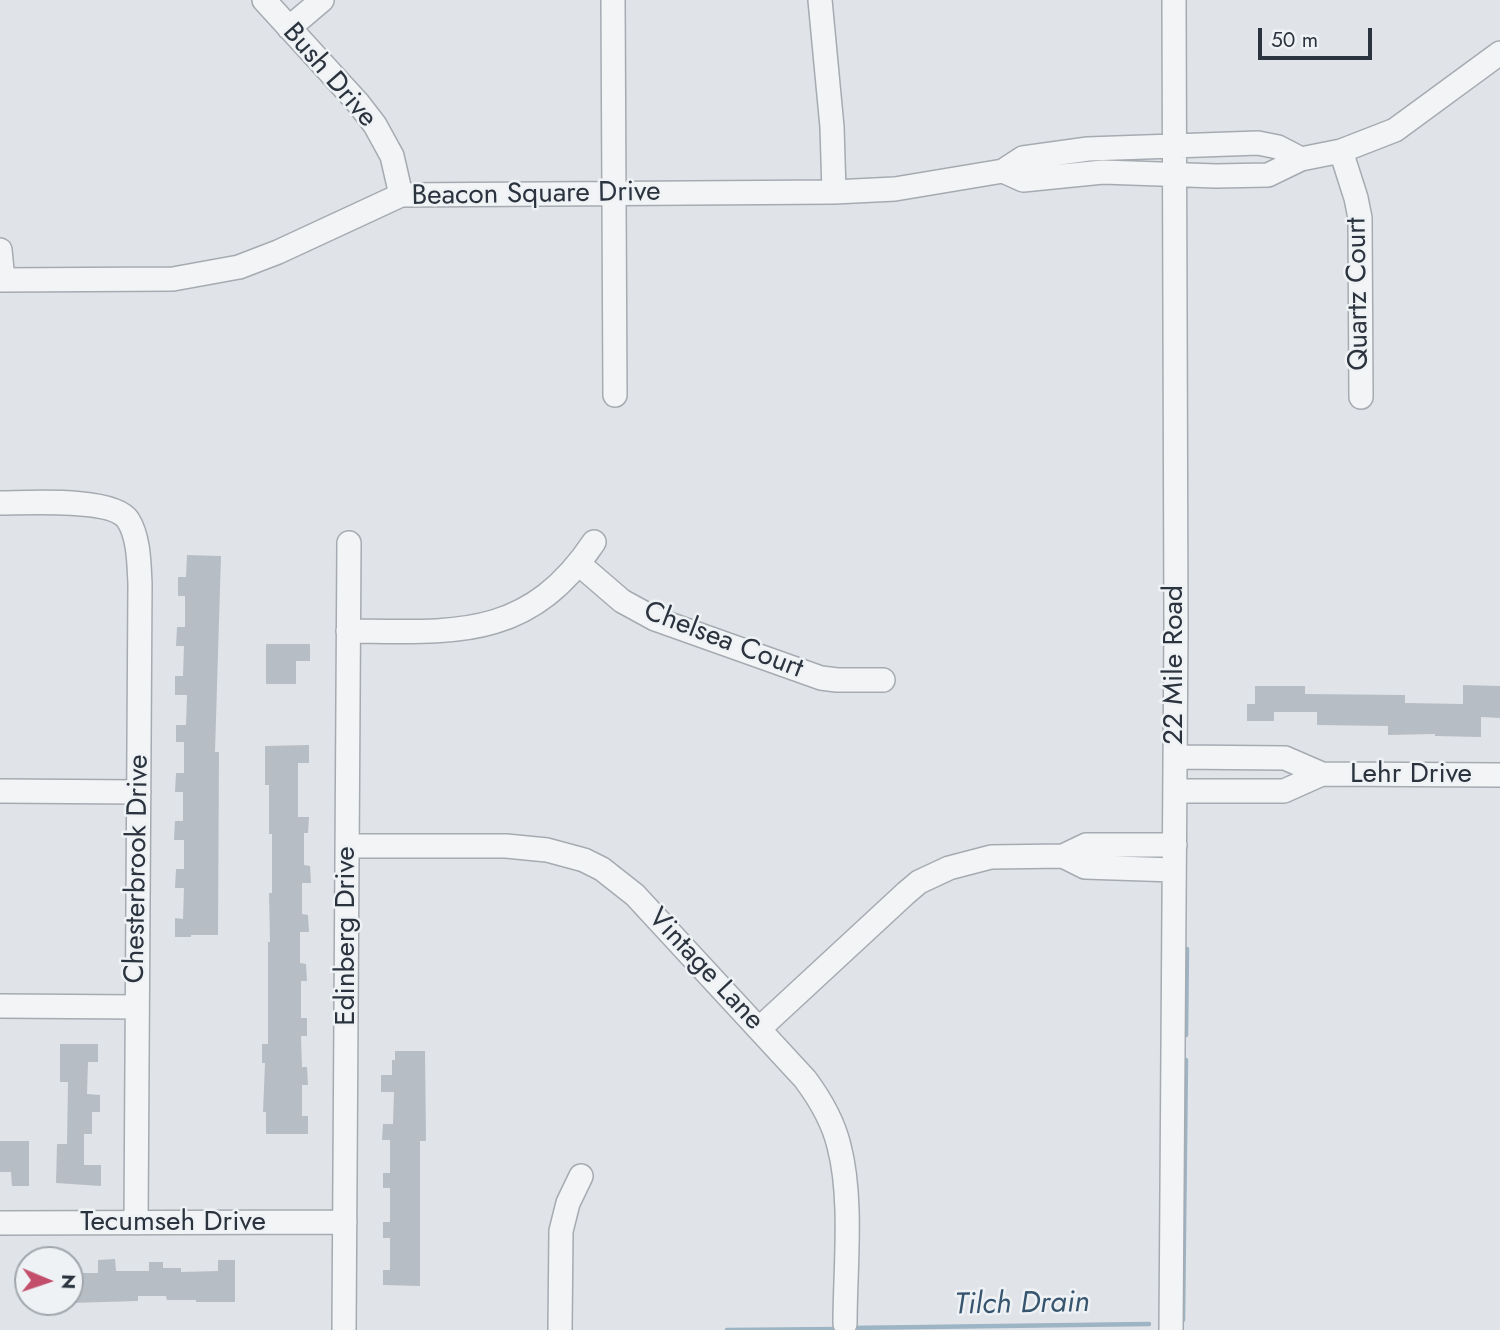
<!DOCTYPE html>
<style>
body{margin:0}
#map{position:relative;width:1500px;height:1330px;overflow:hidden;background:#e0e4e8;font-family:Jost,sans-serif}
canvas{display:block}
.north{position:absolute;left:14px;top:1246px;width:70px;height:70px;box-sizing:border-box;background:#eff2f5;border:2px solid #a0a6ac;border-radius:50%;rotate:92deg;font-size:19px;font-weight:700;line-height:28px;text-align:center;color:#2a333e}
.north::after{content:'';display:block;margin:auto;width:24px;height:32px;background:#c34e6b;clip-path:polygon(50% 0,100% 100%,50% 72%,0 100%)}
.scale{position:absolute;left:1258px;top:28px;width:114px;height:32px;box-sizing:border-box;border:4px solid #2a333e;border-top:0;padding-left:9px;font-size:21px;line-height:24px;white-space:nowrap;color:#2a333e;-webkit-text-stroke:5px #eff2f5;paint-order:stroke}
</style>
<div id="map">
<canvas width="1500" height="1330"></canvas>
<div class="north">N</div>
<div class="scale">50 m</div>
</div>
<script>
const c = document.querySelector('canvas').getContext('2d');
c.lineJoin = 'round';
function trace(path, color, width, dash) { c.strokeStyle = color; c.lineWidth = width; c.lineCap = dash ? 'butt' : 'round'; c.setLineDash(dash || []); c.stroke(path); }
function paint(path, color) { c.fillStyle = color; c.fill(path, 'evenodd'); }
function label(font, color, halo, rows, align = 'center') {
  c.font = font + ' Jost,sans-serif'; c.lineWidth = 5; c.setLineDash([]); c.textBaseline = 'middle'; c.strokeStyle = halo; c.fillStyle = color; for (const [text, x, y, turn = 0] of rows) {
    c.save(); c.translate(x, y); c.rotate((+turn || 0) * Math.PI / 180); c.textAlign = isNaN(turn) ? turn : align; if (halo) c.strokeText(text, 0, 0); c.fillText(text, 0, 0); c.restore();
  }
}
trace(new Path2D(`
 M1186 1035 1187 949
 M1181 1321 1183 1320 1186 1060
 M849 1328 1149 1324
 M727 1330 841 1329`), '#9db4c5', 4.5);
paint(new Path2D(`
 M187 555 221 556 215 752H219L218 935H191V937H175V918L183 919 184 888H175L176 869H184V840H174L175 821H183V792H175L176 773H184V742H176V725H186L187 695H175V676H183L184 646H176L177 627H185V596H178V577H186Z
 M266 644H310V661H296V684H266Z
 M1463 685 1500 686V718L1481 717V737L1435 736V734L1388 735V726L1317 725V712H1274V721H1247V704H1255V686H1305V694L1405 695V703L1463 704Z
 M309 745V763H298V817H309L308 833H304V865L310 866 311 883H302V914L308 915 309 932H300V963L306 964 307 981H301V1018H307V1036H301L302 1067H307L308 1085H302V1116H308V1134H266V1112H263L265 1063H262V1044H268V942H270L269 893H272V834H269V785H265V746Z
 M60 1044H98V1062H88L87 1094 100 1095V1112H92V1134H84V1165H101V1186L56 1183 57 1144H67L68 1082H60Z
 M395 1051H425L426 1141H420V1286L383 1285V1270H390V1238H383V1222H390V1188H383V1173H390V1140H382L383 1124H393L394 1092H381V1075H392V1060H395Z
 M0 1141H29V1186H12L11 1172H0Z
 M115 1259 116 1271H149V1262H163V1268H181V1272L218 1271V1260H235V1302H196V1300H167L166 1296H138V1301L70 1303V1273H98V1260Z`), '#b7bdc4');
const minor = new Path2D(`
 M264 0 358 103 375 125 392 156 401 195
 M613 0 615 395
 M820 0 832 127 834 192
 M289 28 322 0
 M1341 151 1356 198 1360 218 1361 397
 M1003 171 1023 180 1103 172 1216 176 1268 175 1301 159 1341 151 1395 130 1500 53
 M0 250 3 280
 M0 280 173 279 239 267 278 252 401 195 834 192 895 189 1003 171 1023 158 1088 149 1258 143 1278 147 1301 159
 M0 503C26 503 113 497 128 520 139 537 139 564 140 584L136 1223
 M579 564 622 601 655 619 821 678 837 680H883
 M348 631C454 632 528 641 594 542
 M1175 757 1285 758 1322 774 1500 775
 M0 791 139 792
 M1175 791H1284L1322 774
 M347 846H506L547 850 584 860 602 869 635 895 805 1079C820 1099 833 1121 839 1146 853 1199 845 1269 845 1324
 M1063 856 1085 867 1174 870
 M0 1006 137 1007
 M759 1029 906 893 919 882 949 868 991 857 1063 856 1086 845H1175
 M0 1223 345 1222
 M344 1330 349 543
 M560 1330 561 1231 568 1203 581 1176
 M1171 1330 1176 625 1174 0`);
trace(minor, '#a6abb2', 26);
trace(minor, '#f2f4f6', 23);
label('28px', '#2a333e', '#eff2f5', [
 ["Bush Drive",329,76,49],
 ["Beacon Square Drive",536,195,-1],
 ["Quartz Court",1359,294,-91],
 ["Chelsea Court",723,641,21],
 ["22 Mile Road",1175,665,-90],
 ["Lehr Drive",1411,775],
 ["Chesterbrook Drive",138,869,-89],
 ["Edinberg Drive",347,936,-90],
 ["Vintage Lane",705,970,47],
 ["Tecumseh Drive",173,1223]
]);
label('italic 30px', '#37556e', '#eff2f5', [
 ["Tilch Drain",1022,1305,-1]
]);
</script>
